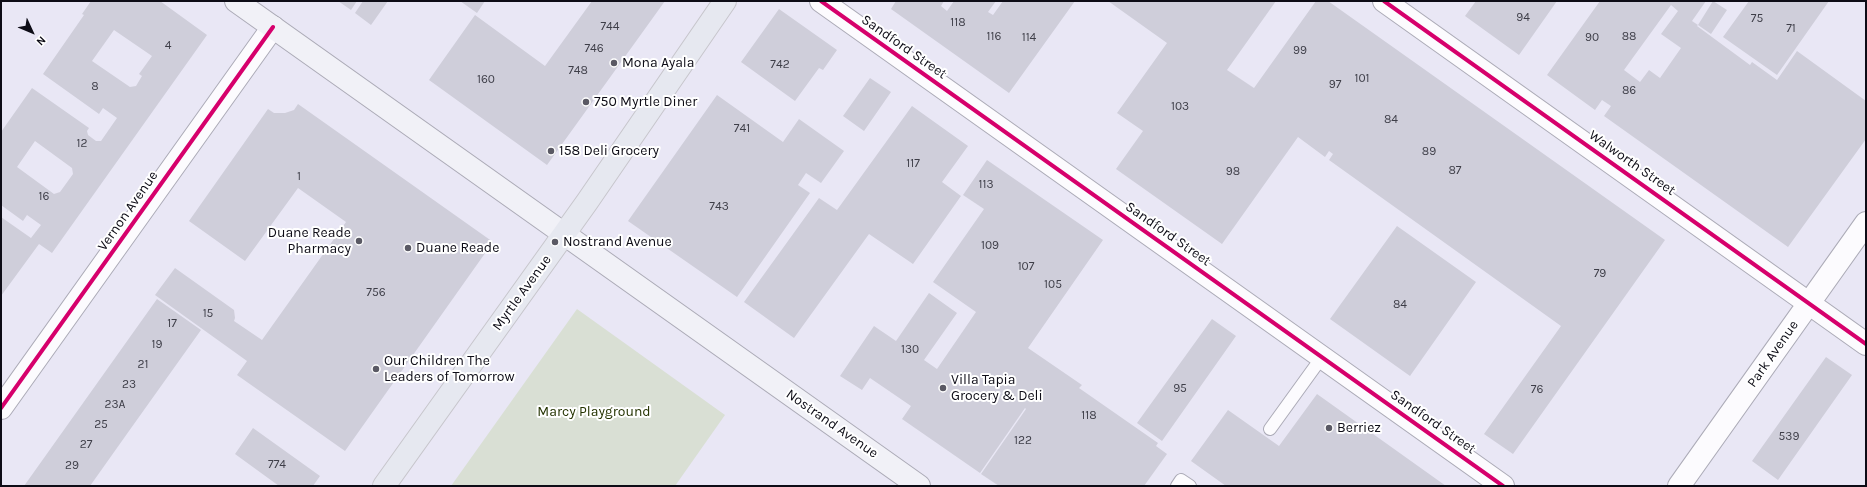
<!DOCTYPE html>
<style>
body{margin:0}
#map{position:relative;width:1867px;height:487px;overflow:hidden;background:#e9e7f5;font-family:Karla,sans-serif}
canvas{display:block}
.frame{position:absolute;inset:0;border:2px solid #0d0c16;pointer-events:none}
.north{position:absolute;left:12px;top:12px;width:40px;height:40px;-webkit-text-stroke:3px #fff;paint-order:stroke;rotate:134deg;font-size:11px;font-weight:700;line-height:16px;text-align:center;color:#0d0c16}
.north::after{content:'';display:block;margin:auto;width:14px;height:18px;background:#0d0c16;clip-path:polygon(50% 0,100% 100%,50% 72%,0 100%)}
</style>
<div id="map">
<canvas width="1867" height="487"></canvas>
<div class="frame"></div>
<div class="north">N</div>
</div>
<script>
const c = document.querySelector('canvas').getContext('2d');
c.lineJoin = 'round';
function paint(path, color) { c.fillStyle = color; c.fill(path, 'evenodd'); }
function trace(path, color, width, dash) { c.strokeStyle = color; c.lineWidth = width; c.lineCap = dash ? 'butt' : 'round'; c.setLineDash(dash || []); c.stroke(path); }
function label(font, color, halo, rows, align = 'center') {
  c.font = font + ' Karla,sans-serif'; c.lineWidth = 4; c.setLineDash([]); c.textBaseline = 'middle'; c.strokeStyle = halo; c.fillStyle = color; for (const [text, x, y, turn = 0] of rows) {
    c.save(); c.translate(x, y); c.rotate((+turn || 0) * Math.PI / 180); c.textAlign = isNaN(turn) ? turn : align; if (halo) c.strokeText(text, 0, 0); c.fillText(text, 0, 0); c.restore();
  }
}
paint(new Path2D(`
 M577 309 725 415 675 486H451Z`), '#d9dfd4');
paint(new Path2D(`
 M91 1H160L207 35 52 253 39 244 1 296V217L31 238 41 225 27 215 23 221 1 205V132L32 88 89 128 87 131 88 135 96 141H101L117 118 103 108 99 114 43 74 84 15 82 14ZM114 30 152 56 139 74 142 76 136 86 130 87 92 61ZM35 141 72 168 73 174 60 192 54 194 17 167Z
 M338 1H357L351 10Z
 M363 1H388L371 25 355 13Z
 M460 1H485L477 13Z
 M592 1H665L547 165 429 80 475 15 545 66Z
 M896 1H944L941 6 947 11 954 1H996L988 12 993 15 1003 1H1075L1009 93 891 9Z
 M1108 1H1276L1227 70 1254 88 1316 1H1328L1665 240 1513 454 1484 434 1561 326 1329 160 1333 154 1329 151 1325 157 1298 137 1222 244 1116 169 1143 131 1117 113 1167 43Z
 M1476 1H1557L1519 55 1465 16Z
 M1600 1H1706L1692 21 1698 25 1697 26 1750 65 1752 62 1777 80 1797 51 1866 101V139L1788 247 1604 116 1611 106 1602 100 1595 110 1547 75ZM1671 5 1678 11 1661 34 1681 48 1660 78 1649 70 1640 82 1624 70Z
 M1713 1 1727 10 1711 34 1698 25Z
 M1749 1H1829L1777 75 1723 37Z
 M779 9 837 50 823 70 819 68 795 101 741 62Z
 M870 78 891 92 864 131 843 116Z
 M717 95 783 142 799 119 844 151 821 183 806 173 798 185 810 193 737 297 628 221Z
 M298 104 493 242 345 451 237 375 247 361 155 295 175 268 234 310 235 318 234 321 262 340 346 222 298 188 245 261 189 221 268 109 274 113H285L294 110Z
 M912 106 968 146 942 182 961 196 913 264 869 234 794 338 744 302 819 198 837 210Z
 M987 160 1103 240 1028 348 1082 385 1079 388 1158 443 1156 446 1167 454 1144 486H999L981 474 1026 409 1025 408 980 473 902 419 911 406 870 378 862 390 840 376 874 326 896 341 929 293 957 313 924 360 937 369 976 312 933 282 984 209 963 195Z
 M1397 226 1476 282 1410 376 1330 319Z
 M157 299 201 330 129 431 90 486H24Z
 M1212 319 1236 336 1162 441 1137 423Z
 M1826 357 1852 375 1778 480 1752 461Z
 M1317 394 1446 486H1226L1191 461 1228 410 1279 446Z
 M253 428 320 476 313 486H279L235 454Z`), '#cfceda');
const lane = new Path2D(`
 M1270 429 1322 357
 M1177 486 1181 480 1190 486`);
const street = new Path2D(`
 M821 1 1503 486
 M1384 1 1866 344
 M1 408 273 27
 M1679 486 1866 223`);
const secondary = new Path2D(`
 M236 1 919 486`);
const primary = new Path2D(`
 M384 486 587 202 725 1`);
trace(lane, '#acabb7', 14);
trace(street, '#acabb7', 24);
trace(secondary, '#acabb7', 24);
trace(primary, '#c7c6cc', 24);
trace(lane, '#fcfbfe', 12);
trace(street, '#fcfbfe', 22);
trace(secondary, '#f1f1f7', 22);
trace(primary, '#e6e8f0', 22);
trace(new Path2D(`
 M821 1 1503 486
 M1384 1 1866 344
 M1 408 273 27`), '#d6006c', 4);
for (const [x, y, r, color] of [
 [614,63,4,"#5a5964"],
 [586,102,4,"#5a5964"],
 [551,151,4,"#5a5964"],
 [359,241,4,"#5a5964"],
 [555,242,4,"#5a5964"],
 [408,248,4,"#5a5964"],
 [376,369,4,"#5a5964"],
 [943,388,4,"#5a5964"],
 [1329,428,4,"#5a5964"]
]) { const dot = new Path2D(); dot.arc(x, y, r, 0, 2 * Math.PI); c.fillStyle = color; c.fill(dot); trace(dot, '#fff', 1.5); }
label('12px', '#3e3e48', null, [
 ["94",1523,18],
 ["75",1757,19],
 ["118",958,23],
 ["744",610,27],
 ["71",1791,29],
 ["116",994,37],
 ["88",1629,37],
 ["114",1029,38],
 ["90",1592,38],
 ["4",168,46],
 ["746",594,49],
 ["99",1300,51],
 ["742",780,65],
 ["748",578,71],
 ["101",1362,79],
 ["160",486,80],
 ["97",1335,85],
 ["8",95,87],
 ["86",1629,91],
 ["103",1180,107],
 ["84",1391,120],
 ["741",742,129],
 ["12",82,144],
 ["89",1429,152],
 ["117",913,164],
 ["87",1455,171],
 ["98",1233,172],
 ["1",299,177],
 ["113",986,185],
 ["16",44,197],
 ["743",719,207],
 ["109",990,246],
 ["107",1026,267],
 ["79",1600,274],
 ["105",1053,285],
 ["756",376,293],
 ["84",1400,305],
 ["15",208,314],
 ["17",172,324],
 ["19",157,345],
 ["130",910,350],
 ["21",143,365],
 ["23",129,385],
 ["95",1180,389],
 ["76",1537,390],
 ["23A",115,405],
 ["118",1089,416],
 ["25",101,425],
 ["539",1789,437],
 ["122",1023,441],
 ["27",86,445],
 ["774",277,465],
 ["29",72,466]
]);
label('14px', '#0d0c16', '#fff', [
 ["Sandford Street",904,47,35],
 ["Walworth Street",1632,163,35],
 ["Vernon Avenue",128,211,-55],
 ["Sandford Street",1168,234,35],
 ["Myrtle Avenue",522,293,-54],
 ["Park Avenue",1773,354,-55],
 ["Sandford Street",1433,422,35],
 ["Nostrand Avenue",832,424,35]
]);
label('14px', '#0d0c16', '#fff', [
 ["Mona Ayala",622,63],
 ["750 Myrtle Diner",594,102],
 ["158 Deli Grocery",559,151],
 ["Duane Reade",351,233,"right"],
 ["Pharmacy",351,249,"right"],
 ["Nostrand Avenue",563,242],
 ["Duane Reade",416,248],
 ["Our Children The",384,361],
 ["Leaders of Tomorrow",384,377],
 ["Villa Tapia",951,380],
 ["Grocery & Deli",951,396],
 ["Berriez",1337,428]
], 'left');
label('14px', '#243300', '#fff', [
 ["Marcy Playground",594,412]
]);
</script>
